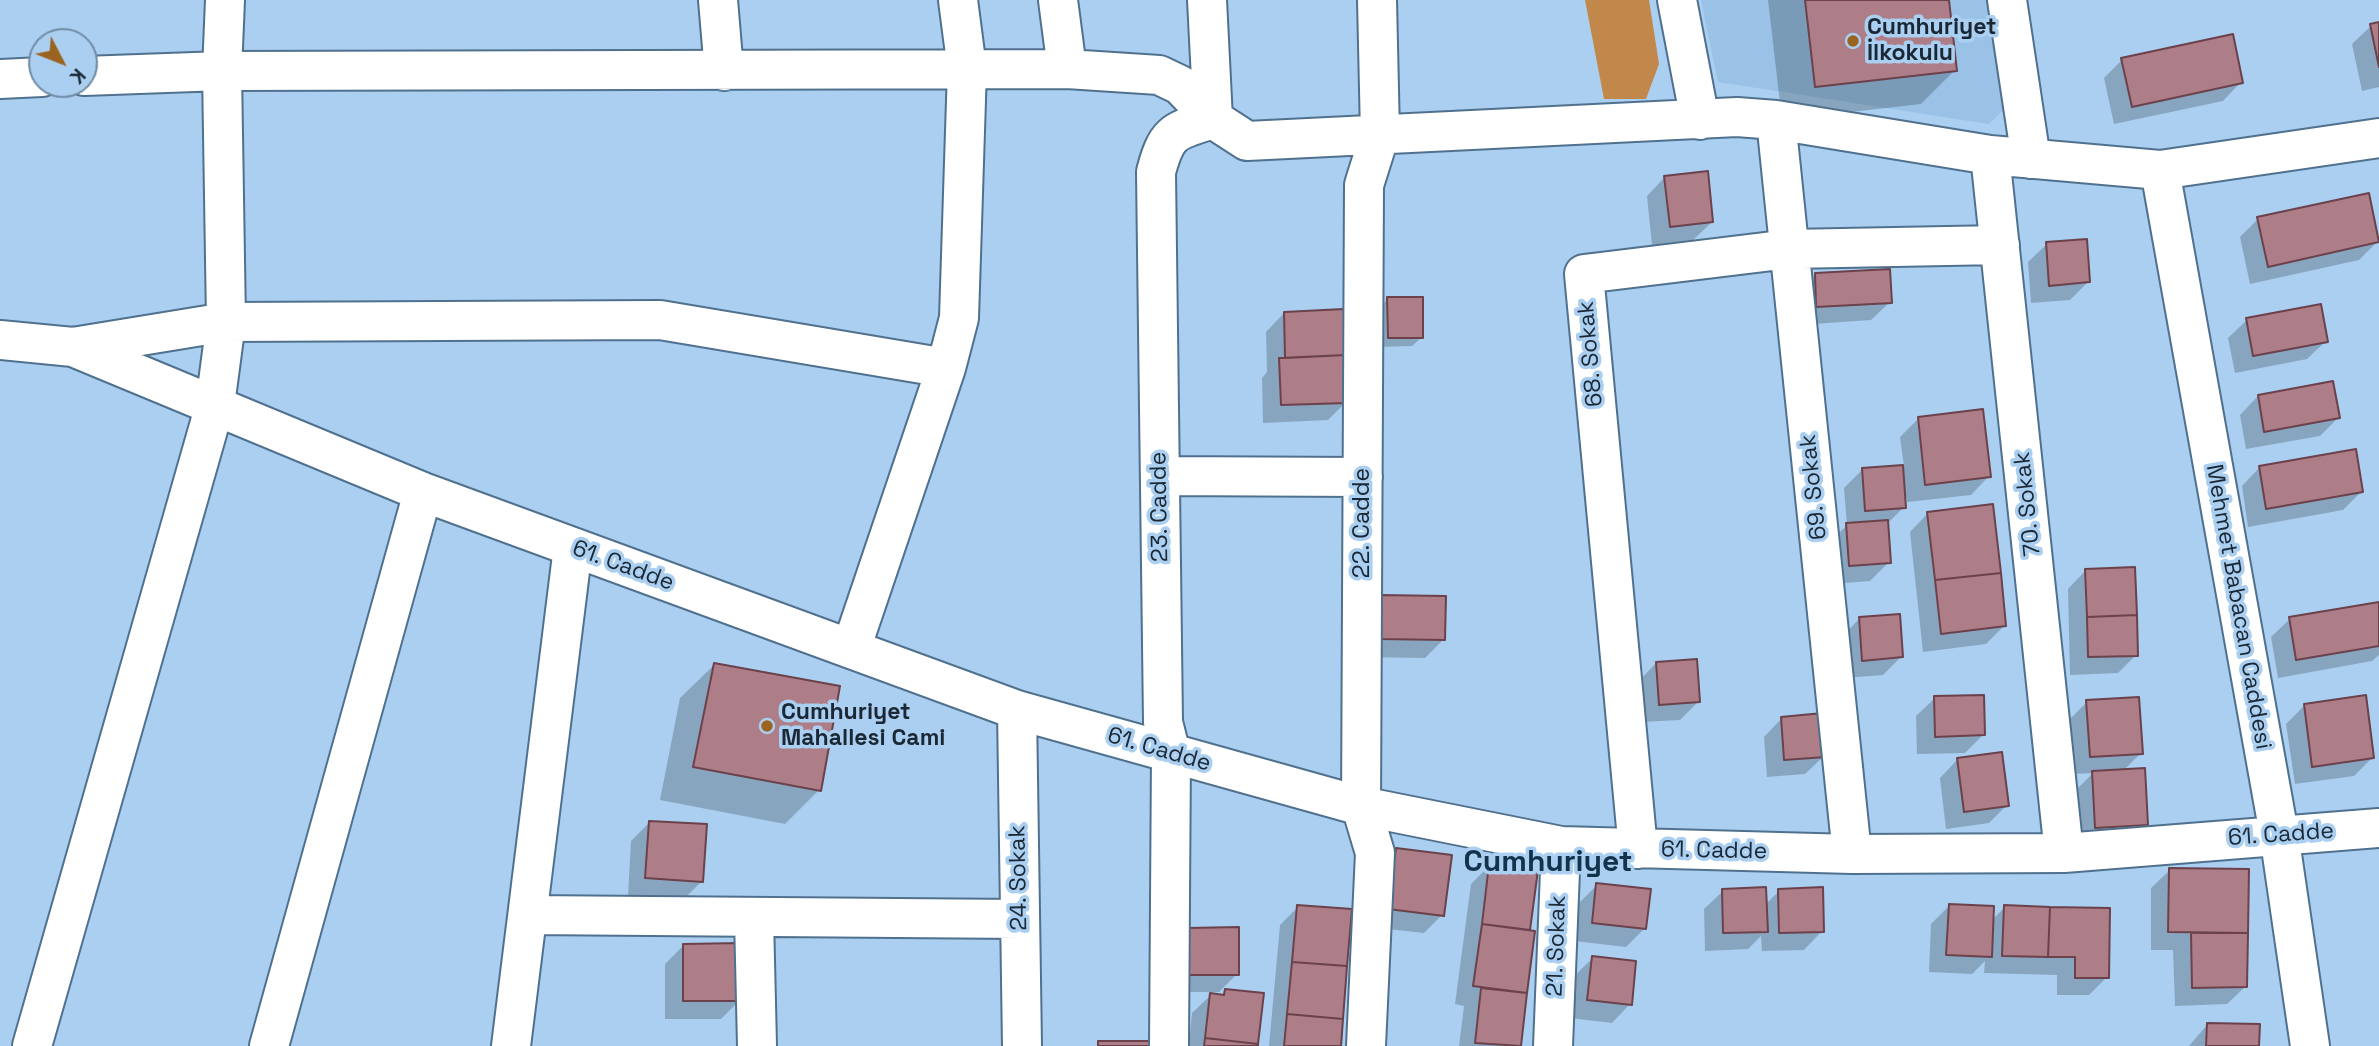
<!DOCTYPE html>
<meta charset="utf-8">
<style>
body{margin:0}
#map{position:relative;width:2379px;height:1046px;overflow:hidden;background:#abcff0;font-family:"Space Grotesk",sans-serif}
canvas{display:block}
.north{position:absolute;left:28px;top:28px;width:70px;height:70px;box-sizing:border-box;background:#abcff0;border:2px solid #718ca5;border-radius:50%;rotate:132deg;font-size:19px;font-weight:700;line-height:28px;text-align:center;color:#1a2734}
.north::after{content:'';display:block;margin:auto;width:24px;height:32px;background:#9b6320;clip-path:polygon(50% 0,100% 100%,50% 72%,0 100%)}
</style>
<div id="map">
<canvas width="2379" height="1046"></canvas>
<div class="north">K</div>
</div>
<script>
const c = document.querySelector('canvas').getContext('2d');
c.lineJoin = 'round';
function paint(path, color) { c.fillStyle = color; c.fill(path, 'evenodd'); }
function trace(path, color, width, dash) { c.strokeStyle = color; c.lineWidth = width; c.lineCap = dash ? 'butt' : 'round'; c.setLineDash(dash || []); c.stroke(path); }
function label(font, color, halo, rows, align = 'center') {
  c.font = font + ' "Space Grotesk",sans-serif'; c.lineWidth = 7; c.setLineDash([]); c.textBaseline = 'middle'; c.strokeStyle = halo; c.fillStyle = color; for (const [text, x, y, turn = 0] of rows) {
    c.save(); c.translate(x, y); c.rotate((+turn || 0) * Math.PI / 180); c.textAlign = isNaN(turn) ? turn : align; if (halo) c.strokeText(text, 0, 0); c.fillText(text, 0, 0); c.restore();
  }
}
paint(new Path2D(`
 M1701 0H1990L2006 107 1989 124 1718 82Z`), '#99c2e6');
paint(new Path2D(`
 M1585 0H1649L1659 64 1646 99H1604Z`), '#c2884b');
paint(new Path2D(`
 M1768 0H1947L1955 70 1921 104 1782 120Z
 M2379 24V87L2362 91 2352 44 2371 26Z
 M2122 60 2241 82 2223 101 2114 124 2104 78Z
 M1665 177 1712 222 1693 240 1652 245 1647 196Z
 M2258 219 2377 242 2359 260 2250 284 2240 237Z
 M2047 244 2088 282 2070 300 2031 303 2028 262Z
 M1815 275 1890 302 1871 320 1799 325 1797 293Z
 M1388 299 1421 338 1412 346 1379 347V308Z
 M1284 313 1346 402 1328 420 1263 423 1262 378 1267 372 1266 332Z
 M2247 320 2326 341 2307 359 2235 373 2228 338Z
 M2258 396 2338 418 2320 436 2246 449 2240 415Z
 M1919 418 1989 476 1971 495 1907 502 1906 495H1903L1904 507 1886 525 1889 562 1870 581 1832 584 1829 543 1847 525 1844 488 1862 470 1904 466 1900 437Z
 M2260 467 2361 492 2343 510 2248 527 2242 486Z
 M1928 513 2005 625 1986 644 1923 652 1910 532Z
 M2086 570 2136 655 2118 673 2070 675 2068 589Z
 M2379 603V655L2372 661 2278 678 2271 637 2290 619Z
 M1362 615 1443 640 1425 658 1361 657Z
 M1859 619 1901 657 1883 675 1844 678 1841 638Z
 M1656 663 1699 701 1680 720 1641 722 1638 682Z
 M714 665 819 790 785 824 660 800 680 698Z
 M1935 698 1983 735 1965 753 1917 754 1916 716Z
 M2087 702 2141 753 2123 771 2146 824 2128 842 2077 845 2075 791 2093 773 2072 774 2069 720Z
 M2305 705 2372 758 2354 776 2295 784 2286 724Z
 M1782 718 1824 756 1805 774 1767 777 1764 737Z
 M1958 759 2007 805 1989 823 1946 829 1940 778Z
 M650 822 702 881 683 900 628 896 631 841Z
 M1396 850 1442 915 1424 933 1370 927 1378 869Z
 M1490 865 1536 871 1528 932H1533L1519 1046H1459L1464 1006 1455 1004 1471 884Z
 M2170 870H2247L2246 986 2227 1004 2175 1006 2173 950H2151V888Z
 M1597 885 1645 928 1626 947 1574 941 1579 903Z
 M1723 891 1765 905 1779 891 1822 931 1804 950 1762 951 1761 936 1748 949 1705 951 1704 909Z
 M1949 906 1992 920 2005 907 2107 977 2089 995H2057V975L1984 973 1985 961 1972 974 1929 972 1931 924Z
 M1298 907 1350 911 1342 1046H1269L1280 925Z
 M684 945 740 1000 721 1019H665V964Z
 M1170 948 1237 974 1219 992H1170Z
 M1593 958 1630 1004 1612 1023 1570 1018 1574 976Z
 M1226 991 1257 1046H1189L1192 1013 1211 995 1220 996Z
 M2207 1025 2258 1046H2189Z`), '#0003');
const building = new Path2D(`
 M1805 0H1949L1957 71 1815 87Z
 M2379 22V67L2370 24Z
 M2233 34 2243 83 2132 107 2121 58Z
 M1708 171 1713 222 1670 227 1664 176Z
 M2369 193 2379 242 2268 267 2257 217Z
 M2087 239 2090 282 2049 286 2046 242Z
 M1890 269 1892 303 1816 307 1815 273Z
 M1387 297H1423V338H1388Z
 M2321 304 2328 342 2253 356 2246 318Z
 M1344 309 1346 355 1285 358 1284 312Z
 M1346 355 1348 403 1281 405 1279 358Z
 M2333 381 2340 418 2264 432 2258 395Z
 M1983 409 1991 477 1925 485 1918 417Z
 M2356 449 2363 492 2266 509 2259 466Z
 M1903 465 1906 508 1865 511 1862 468Z
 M1993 504 2001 573 1935 580 1927 512Z
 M1888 520 1891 563 1849 566 1846 523Z
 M2135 567 2137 615 2087 617 2085 569Z
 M2001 573 2006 626 1941 634 1935 580Z
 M1379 595 1446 596 1445 640 1378 639Z
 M2379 602V646L2296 660 2289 617Z
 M1900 614 1903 657 1862 661 1859 617Z
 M2137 615 2138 656 2088 657 2087 617Z
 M1697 659 1700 702 1659 705 1656 662Z
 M714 663 840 686 821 791 693 767Z
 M1984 695 1985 735 1935 737 1934 696Z
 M2366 695 2374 758 2312 767 2304 704Z
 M2139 697 2143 754 2090 757 2086 700Z
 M1823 713 1826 757 1784 760 1781 717Z
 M2002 752 2009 806 1964 812 1957 758Z
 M2145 768 2148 825 2095 828 2092 771Z
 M649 821 707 824 703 882 645 878Z
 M1396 848 1452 855 1444 916 1388 909Z
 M1489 864 1538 870 1530 930 1482 924Z
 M2169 868 2249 869 2248 933 2168 932Z
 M1596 883 1651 889 1646 929 1592 923Z
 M1766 887 1768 932 1723 933 1722 889Z
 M1823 887 1824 932 1779 933 1778 889Z
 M1949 904 1994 906 1992 957 1946 955Z
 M1297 905 1352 909 1347 966 1292 962Z
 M2004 905 2050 907 2048 957 2002 956Z
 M2050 907 2110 908 2109 978H2075V957H2048Z
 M1482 924 1535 931 1527 993 1473 986Z
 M1239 927V975H1187L1188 928Z
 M2191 933H2248L2247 987 2192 988Z
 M741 943V1001H683V944Z
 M1592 956 1636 961 1632 1005 1587 1000Z
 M1292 962 1347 966 1343 1019 1287 1014Z
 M1481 988 1527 993 1521 1046 1475 1043Z
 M1225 989 1264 993 1258 1044 1205 1038 1210 993 1224 995Z
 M1287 1014 1343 1019 1341 1046H1284Z
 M2207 1023 2260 1024 2259 1046H2206Z
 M1205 1038 1258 1044V1046H1204Z
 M1098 1041H1149V1046H1098Z`);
paint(building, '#ad7e88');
trace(building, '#6b414b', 2);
const minor = new Path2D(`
 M718 0 724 71
 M1058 0 1067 69
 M1677 0 1700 120
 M2007 0 2031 159
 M84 76 222 71 1067 69 1159 75 1180 85 1213 119 1247 141 1737 117 1776 120 1990 155 2160 170 2379 138
 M0 79 42 77
 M1776 120 1852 854
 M1990 155 2064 853
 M2160 170 2279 834 2310 1046
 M0 340 73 347 423 492 1017 710 1361 806 1561 846 1852 854 2064 853 2379 828
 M73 347 226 322 660 320 946 368 959 318 967 69 958 0
 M1160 476 1363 477
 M851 649 946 368
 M1017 710 1022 1046
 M1638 849 1584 274 1789 249 2000 245
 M528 915 1020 919
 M754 917 757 1046
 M32 1046 215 405 226 322 222 71 225 0
 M269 1046 423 492
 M511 1046 573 547
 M1169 1046 1171 754 1163 722 1156 172C1167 130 1175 131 1213 119L1207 0
 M1366 1046 1375 853 1361 806 1364 185 1380 134 1377 0
 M1553 1046 1561 846`);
trace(minor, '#50718e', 42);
trace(minor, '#fff', 38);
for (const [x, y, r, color] of [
 [1853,41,7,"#9b6320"],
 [767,726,7,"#9b6320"]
]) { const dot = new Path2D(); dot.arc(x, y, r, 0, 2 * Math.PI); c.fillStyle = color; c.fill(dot); trace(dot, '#abcff0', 2.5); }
label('bold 23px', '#1a2734', '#abcff0', [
 ["Cumhuriyet",1867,28],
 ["İlkokulu",1867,54],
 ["Cumhuriyet",781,713],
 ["Mahallesi Cami",781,739]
], 'left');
label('23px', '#1a2734', '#abcff0', [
 ["68. Sokak",1591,354,-95],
 ["69. Sokak",1814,487,-96],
 ["70. Sokak",2028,504,-96],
 ["23. Cadde",1160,507,-91],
 ["22. Cadde",1363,523,-90],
 ["61. Cadde",623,566,20],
 ["Mehmet Babacan Caddesi",2238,607,80],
 ["61. Cadde",1159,750,16],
 ["61. Cadde",2281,835,-4],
 ["61. Cadde",1714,851,1],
 ["24. Sokak",1019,878,-91],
 ["21. Sokak",1557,946,-88]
]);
label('bold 30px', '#13324c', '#abcff0', [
 ["Cumhuriyet",1548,863]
]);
</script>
